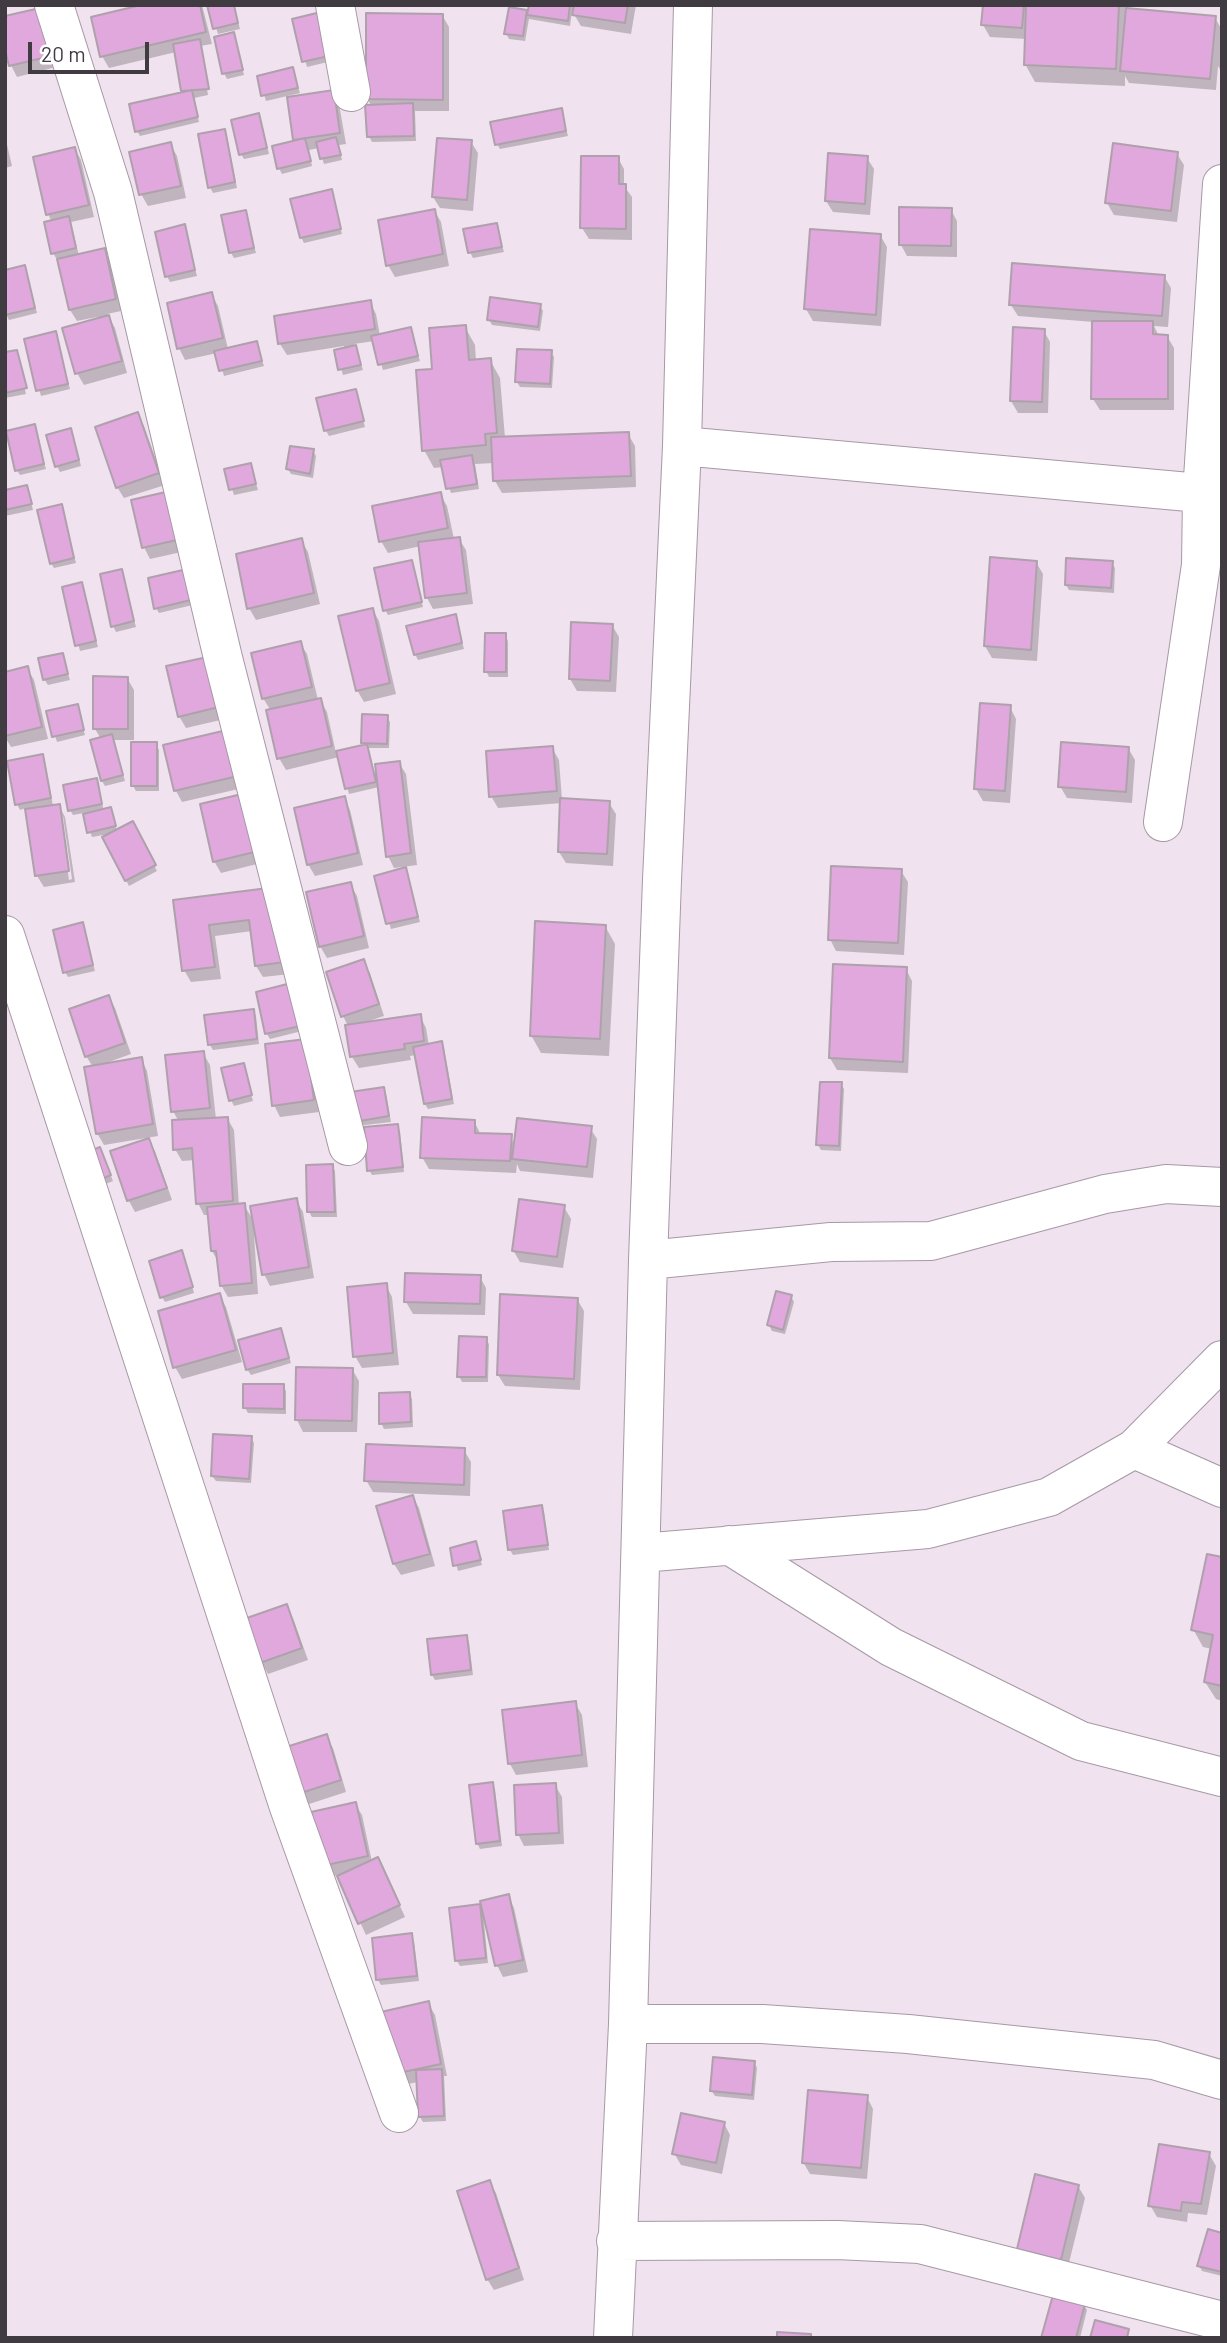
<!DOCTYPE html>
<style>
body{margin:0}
#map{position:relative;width:1227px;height:2343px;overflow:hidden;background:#f0e2ee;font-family:Barlow,sans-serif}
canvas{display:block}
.frame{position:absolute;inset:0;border:7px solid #403b40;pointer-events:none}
.scale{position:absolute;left:28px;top:42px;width:121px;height:32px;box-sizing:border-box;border:4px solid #403b40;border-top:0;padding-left:9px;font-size:21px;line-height:24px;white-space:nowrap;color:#403b40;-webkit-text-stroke:5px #fff;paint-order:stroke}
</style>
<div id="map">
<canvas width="1227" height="2343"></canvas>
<div class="frame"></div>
<div class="scale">20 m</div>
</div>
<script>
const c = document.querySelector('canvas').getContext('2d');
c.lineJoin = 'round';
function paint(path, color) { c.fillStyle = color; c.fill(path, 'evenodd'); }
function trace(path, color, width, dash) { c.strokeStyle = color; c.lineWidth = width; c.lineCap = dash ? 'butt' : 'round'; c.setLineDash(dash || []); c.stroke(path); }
paint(new Path2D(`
 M148 5H202L212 44 200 46 208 95 194 98 199 122 140 136 137 131 183 94 176 52 109 68 102 56Z
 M209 5H234L240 29 218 34Z
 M527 5H636L631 34 581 26 572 11 570 26 529 19 525 41 509 39 506 33 510 9 531 12Z
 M981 5H1129L1128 10 1215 18 1222 30V72L1218 66 1216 90 1129 83 1125 76V86L1035 82 1025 64 1027 39 990 37 983 25 985 5Z
 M40 10 56 67 17 77 11 65Z
 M442 15 449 27V111H415L416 141 372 142 369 136 372 106 367 99Z
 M294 20 340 59 307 67Z
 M233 34 244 75 227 79 224 73Z
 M292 69 300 93 266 101 259 77Z
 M289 99 339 104 346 144 339 145 342 160 324 164 319 148 309 150 312 166 282 174 279 168 296 142Z
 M561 110 568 136 500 149 497 144Z
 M261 121 269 154 244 159 241 154Z
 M224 130 227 136 237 188 213 193 210 187Z
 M5 136 12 166 5 168Z
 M471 142 478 153 473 211 440 208 433 197Z
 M170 144 177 156 186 198 148 206 141 194Z
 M75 149 81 160 94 217 71 222 79 256 104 250 110 261 121 311 107 314 115 328 127 373 84 385 77 373 98 320 97 317 77 321 70 310 58 258H56L53 253 52 222 48 214Z
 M1177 154 1184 165 1177 222 1114 215 1107 203Z
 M618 158 624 169V186L632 197V240L589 239 582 228Z
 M867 158 874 169 870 215 833 212 826 201Z
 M331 191 342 234 304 243 301 237Z
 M434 210 441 222 449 266 395 277 388 265Z
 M951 210 957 221V257L907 256 901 245Z
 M245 212 256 253 234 258 231 253Z
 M496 225 504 252 473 258 470 252Z
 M184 226 197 276 170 282 167 276Z
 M880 235 887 247 881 326 813 321 806 309Z
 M24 267 37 313 9 320 6 314Z
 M1164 276 1171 288 1168 327 1154 326 1159 336H1167L1174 348V410H1100L1093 399 1094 322 1018 316 1011 305Z
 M211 294 218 306 228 349 256 343 264 366 224 376 217 353 185 360 179 348Z
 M370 302 376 314 380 336 410 329 420 361 383 370 374 341 354 344 363 370 343 375 336 351 345 349 344 346 287 355 280 344Z
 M540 306 543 311 540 331 492 325 489 319Z
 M465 327 475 345 476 361 490 360 500 378 505 438 628 434 635 446 636 487 502 493 495 481 494 463 475 464 479 489 451 493 443 467 434 468 424 450 434 370Z
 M1044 331 1050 342 1048 413H1018L1011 401Z
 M55 333 70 389 41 396 26 340Z
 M16 352 26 394 5 398V354Z
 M551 352 554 357 552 388 520 387 517 382Z
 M355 391 365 427 329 436 326 431Z
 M137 414 144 426 165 485 124 498 117 487Z
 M34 426 46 469 20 475 17 470Z
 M73 435 81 466 60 472 57 466Z
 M313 451 316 456 313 478 291 474 288 469Z
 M250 465 258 490 234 495 226 470Z
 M27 487 33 510 5 516V492Z
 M169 493 186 551 150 559 144 547Z
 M440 494 447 506 454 539H459L466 550 473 604 433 609 427 598 421 546 388 553 381 541Z
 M61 506 76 563 54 568 51 563Z
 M301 540 308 552 320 604 256 620 249 608Z
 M411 562 423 607 388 615 385 610Z
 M1036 562 1043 574 1037 661 992 658 985 646Z
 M1112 563 1115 568 1114 593 1069 590 1066 585Z
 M195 569 205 602 159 613 156 608Z
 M121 571 136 627 116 632 113 626Z
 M81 584 98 647 80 651 64 588Z
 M373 610 379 621 396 694 364 702 357 690Z
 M455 616 464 649 418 660 415 654Z
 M612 625 619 637 616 692 577 691 570 679Z
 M505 635 508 641V677H489L486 671Z
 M300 643 307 654 318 700H320L327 712 336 753 365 746 362 742 387 717 390 722 389 748H367L375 777 399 763 406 774 417 865 394 868 388 856 379 787 349 794 339 757 286 770 279 758 271 711 263 698Z
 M62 655 70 680 48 685 44 679Z
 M27 668 34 680 48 739 11 747 5 737V674Z
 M168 668 229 718 186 728 179 716Z
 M127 678 134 690V740H114L125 781 105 786 102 781 101 739 95 729Z
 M77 706 85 735 57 742 48 713Z
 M1010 707 1016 719 1010 803 983 801 976 789Z
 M227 732 243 788 182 802 176 791 165 746Z
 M156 744 159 750V791H136L133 786Z
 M552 748 559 760 562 800 609 803 616 814 613 866 566 863 559 852 562 803 498 808 491 796Z
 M1128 748 1135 760 1132 803 1067 798 1060 786Z
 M42 756 45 762 53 806H59L65 817 75 882 44 887 37 876 26 808 20 810 17 804ZM60 816H63L72 879 69 880Z
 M96 780 104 811 110 809 117 831 132 823 157 871 129 886 103 835 92 837 84 813 73 815 70 810Z
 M245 795 265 862 221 873 214 861Z
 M344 798 350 810 363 865 315 876 308 864Z
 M405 869 420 922 391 929 376 877Z
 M901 871 908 882 904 955 836 951 830 939Z
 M350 884 357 896 369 948 327 958 320 946Z
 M275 889 290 974 263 977 256 966 252 931 215 936 221 979 191 982 184 970 175 902Z
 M82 924 95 971 68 977 65 972Z
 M605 926 615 944 609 1056 541 1053 531 1035Z
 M363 961 370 973 384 1016 369 1021V1023L420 1016 426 1028 429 1046 441 1043 444 1049 454 1104 428 1109 425 1104 416 1055 410 1056 411 1060 359 1068 352 1057 348 1026 343 1016Z
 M906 969 912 981 908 1073 837 1070 830 1058Z
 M298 989 306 1030 270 1039 267 1034Z
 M108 997 115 1008 131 1054 106 1063 141 1059 147 1071 158 1136 104 1145 97 1133 93 1067 86 1056Z
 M253 1010 256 1016 259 1044 213 1050 210 1045Z
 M305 1041 319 1112 280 1117 274 1105Z
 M203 1053 210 1065 216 1119 227 1118 234 1130 239 1206 244 1205 253 1220 258 1294 228 1297 221 1285 219 1263 212 1251 209 1215H204L198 1203 195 1160 182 1161 175 1149 179 1122 173 1111Z
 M243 1065 253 1101 234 1106 231 1100Z
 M841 1084 844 1089 841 1151 821 1150 818 1145Z
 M383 1089 386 1094 391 1122 365 1125 366 1128 397 1126 400 1131 404 1172 372 1175 369 1170 365 1125 359 1126 356 1121Z
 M474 1121 481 1135 510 1136 515 1145 590 1128 597 1139 593 1178 520 1171 517 1164 516 1173 429 1169 422 1157Z
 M148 1140 155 1151 172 1200 135 1212 129 1201 112 1152Z
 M102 1154 113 1181 96 1188Z
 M332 1166 335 1171 337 1217H312L309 1212Z
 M296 1200 303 1212 314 1278 270 1286 264 1274Z
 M564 1207 571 1219 563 1268 520 1262 513 1250Z
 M184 1257 194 1293 165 1302 162 1297Z
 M407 1275 480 1277 486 1288 485 1315 413 1314 406 1302Z
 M386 1285 392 1297 399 1365 362 1368 355 1356Z
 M219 1295 226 1307 242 1362 182 1379 175 1367Z
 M791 1296 794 1302 785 1334 772 1331 769 1325Z
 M577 1299 584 1311 580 1390 505 1386 498 1375Z
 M283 1336 291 1363 251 1375 247 1369Z
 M486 1339 489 1344 488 1382H462L459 1376Z
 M352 1369 359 1381 357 1432H303L297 1420Z
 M283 1385 286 1391V1414L248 1413 245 1408Z
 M409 1394 412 1399 413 1427 384 1429 381 1423Z
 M251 1438 254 1443 251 1483 216 1481 212 1476Z
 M464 1450 471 1462 470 1496 373 1492 366 1480Z
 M413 1497 419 1508 435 1566 401 1575 394 1564 378 1507Z
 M541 1507 544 1512 549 1550 513 1555 510 1550Z
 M475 1543 482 1565 458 1571 452 1549Z
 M1222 1559V1701L1216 1699 1205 1682 1212 1649 1203 1647 1193 1629Z
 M286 1607 293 1618 308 1660 268 1674 261 1662Z
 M466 1637 469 1642 473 1675 435 1680 432 1675Z
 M575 1703 582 1715 588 1767 516 1775 510 1764Z
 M326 1737 333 1748 346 1792 306 1805 300 1793Z
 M492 1784 495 1789 502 1846 480 1849 477 1843Z
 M555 1785 562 1797 564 1844 524 1846 518 1834Z
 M355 1804 362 1815 372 1862 384 1871 405 1917 366 1935 338 1875 331 1877 324 1865Z
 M508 1896 514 1908 528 1972 503 1977 497 1965Z
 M479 1906 483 1912 488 1963 460 1966 457 1961Z
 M411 1935 414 1941 419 1981 381 1985 378 1980Z
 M428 2003 435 2015 447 2076H444L446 2121 423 2122 420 2117 418 2082 403 2085 396 2074Z
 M754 2062 757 2068 754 2100 715 2096 711 2090Z
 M867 2097 873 2109 867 2179 810 2174 803 2162Z
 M724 2123 730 2135 722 2174 681 2165 674 2153Z
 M1209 2154 1216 2166 1207 2215 1188 2213 1187 2222 1157 2217 1150 2205Z
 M489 2182 496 2193 524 2280 494 2290 487 2279Z
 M1078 2186 1085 2198 1067 2271 1026 2261Z
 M1222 2235V2276L1202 2271 1199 2265Z
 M1084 2305 1087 2310 1080 2338H1043Z`), '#0003');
const building = new Path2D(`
 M141 5H200L206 32 100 57 91 17Z
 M207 5H234L238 23 213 29Z
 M529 5H570L568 21 527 15Z
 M574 5H628L625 23 572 15Z
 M983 5H1024L1022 28 981 25Z
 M1026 5H1119L1116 69 1024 65Z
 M509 7 527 10 523 36 504 34Z
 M40 8 51 56 9 66 5 50V16Z
 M1126 8 1216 16 1210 79 1120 71Z
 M329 10 338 54 302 62 292 19Z
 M366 13 443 14V100L366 99Z
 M234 32 243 70 222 74 214 37Z
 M200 39 209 89 181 91 173 44Z
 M293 67 298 88 261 96 257 76Z
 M192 90 198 117 135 132 129 104Z
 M334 90 340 133 293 140 287 97Z
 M413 103 414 136 367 137 365 105Z
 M562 108 566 131 495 145 490 122Z
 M259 113 267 148 239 155 231 120Z
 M225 129 235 182 208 188 198 134Z
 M336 137 341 155 320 159 316 142Z
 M305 138 311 161 277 169 272 146Z
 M437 138 472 140 467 200 432 197Z
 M171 142 181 186 139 195 129 152Z
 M1113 143 1178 152 1171 211 1105 203Z
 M75 147 89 205 46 215 33 157Z
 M828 153 868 156 865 204 825 201Z
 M581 156H619V184H626V229L580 228Z
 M332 189 341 229 300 238 290 199Z
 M899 207 952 208 951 246 899 245Z
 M435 209 443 254 386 266 378 220Z
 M246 210 254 248 229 253 221 215Z
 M69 216 76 248 51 254 44 222Z
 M497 223 502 247 468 253 463 229Z
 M185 224 195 270 165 277 155 232Z
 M810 229 881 234 876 315 804 309Z
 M105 248 116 299 69 310 57 259Z
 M1012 263 1165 275 1162 316 1009 305Z
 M25 265 35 308 5 315V270Z
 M212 292 223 338 177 349 167 303Z
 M490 297 541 304 538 327 487 320Z
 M371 300 375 329 278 344 274 316Z
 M109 315 122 361 75 374 62 328Z
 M1092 321H1153V334L1168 335V399H1091Z
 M466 325 469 360 491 358 497 433 485 434 486 445 422 451 416 370 432 369 429 328Z
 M411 327 418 356 378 365 371 336Z
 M1013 327 1045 329 1042 402 1010 401Z
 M56 331 68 384 36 391 24 339Z
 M257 341 262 361 219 371 214 351Z
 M356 345 361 365 338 370 334 350Z
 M517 349 552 350 550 384 515 382Z
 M17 350 27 388 5 393V352Z
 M356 389 364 421 324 431 316 398Z
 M138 412 159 473 116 488 95 427Z
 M35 424 44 464 15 471 6 431Z
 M71 428 79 460 55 467 46 435Z
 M629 432 631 476 493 481 491 437Z
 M290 446 314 449 310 474 286 469Z
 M472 455 477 484 446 489 440 460Z
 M251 463 256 484 229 490 224 469Z
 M27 485 32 504 5 510V490Z
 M170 491 181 539 142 548 131 500Z
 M441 492 448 528 379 542 372 506Z
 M62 504 74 558 50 564 37 510Z
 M460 537 467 593 425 598 418 542Z
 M302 538 314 593 247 609 236 554Z
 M990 557 1037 561 1031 650 984 646Z
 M1066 558 1113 561 1111 588 1065 585Z
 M412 560 422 602 383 611 374 568Z
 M196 567 203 597 154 609 148 578Z
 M122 569 134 621 111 627 100 574Z
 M82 582 96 641 75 646 62 587Z
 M373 608 390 683 356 691 338 616Z
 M456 614 462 643 414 655 406 626Z
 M571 622 613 624 610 681 569 679Z
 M485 633H506V672H484Z
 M301 641 312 687 262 699 251 653Z
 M63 653 68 674 43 680 38 658Z
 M212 656 223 706 178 717 166 666Z
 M28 666 42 727 5 736V672Z
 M93 676 128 677V729H93Z
 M321 698 332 746 277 759 266 710Z
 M980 703 1011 705 1005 791 974 789Z
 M78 704 84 730 52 737 46 711Z
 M362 714 388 715 387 744 361 743Z
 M227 730 238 776 174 791 163 745Z
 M112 734 123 775 101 781 90 740Z
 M131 742H157V786H131Z
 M1061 742 1129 747 1126 792 1058 787Z
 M367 744 376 782 345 789 336 751Z
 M553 746 557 791 489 797 486 751Z
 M43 754 51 798 15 805 7 761Z
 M400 761 411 853 386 857 375 764Z
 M97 778 102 804 68 811 63 785Z
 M246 793 259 851 213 862 200 804Z
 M345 796 358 853 307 865 294 808Z
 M560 798 610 801 607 854 558 852Z
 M60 804 69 871 35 876 25 809Z
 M111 807 116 826 87 833 83 814Z
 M133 821 156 865 125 881 102 837Z
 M831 866 902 869 898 943 828 940Z
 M406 867 418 917 386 924 374 876Z
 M351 882 364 936 319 947 306 892Z
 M276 887 285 962 255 966 249 920 209 925 215 967 182 971 173 900Z
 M535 921 606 925 600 1039 530 1036Z
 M83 922 93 965 63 973 53 930Z
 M364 959 379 1004 341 1017 326 972Z
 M833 964 907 967 903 1062 829 1058Z
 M295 982 305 1025 265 1034 256 992Z
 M109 995 125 1043 85 1057 69 1009Z
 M254 1009 257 1039 208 1045 204 1015Z
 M421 1014 424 1041 404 1044 405 1049 350 1057 345 1025Z
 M306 1039 314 1100 272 1106 265 1044Z
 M442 1041 452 1099 424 1104 413 1047Z
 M204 1051 210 1108 171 1112 165 1055Z
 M142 1057 153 1124 96 1134 84 1067Z
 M244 1063 252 1095 229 1101 221 1068Z
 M820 1082H842L839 1146 816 1145Z
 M384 1087 389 1116 354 1122 350 1092Z
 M228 1117 233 1201 196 1204 192 1148 173 1150 172 1120Z
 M422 1117 475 1120V1133L512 1134 510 1161 420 1158Z
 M517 1118 592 1126 587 1167 512 1159Z
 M398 1124 403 1167 367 1171 364 1127Z
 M149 1138 167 1188 127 1201 110 1151Z
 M100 1147 111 1175 91 1184 80 1155Z
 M333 1164 335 1212H307L306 1165Z
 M297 1198 309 1267 262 1275 250 1206Z
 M519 1199 565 1205 557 1257 512 1251Z
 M245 1203 252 1283 220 1286 216 1251H211L207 1207Z
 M182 1250 193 1287 160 1298 149 1261Z
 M405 1273 481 1275 480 1304 404 1302Z
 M387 1283 393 1353 353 1357 347 1287Z
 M776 1291 792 1295 783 1330 767 1325Z
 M220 1293 236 1350 173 1368 158 1311Z
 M500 1294 578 1298 574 1379 497 1375Z
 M281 1328 289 1358 246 1370 238 1340Z
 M459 1336 487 1337 486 1377H457Z
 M296 1367 353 1368 352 1421 295 1420Z
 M243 1384H284V1409L243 1408Z
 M410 1392 411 1422 379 1424V1393Z
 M213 1434 252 1436 249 1479 211 1476Z
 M366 1444 465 1448 464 1485 364 1481Z
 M413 1495 430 1554 393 1564 376 1506Z
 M542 1505 548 1545 508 1550 503 1511Z
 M476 1541 481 1560 453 1566 450 1548Z
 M1207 1554 1222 1557V1686L1204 1682 1213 1635 1191 1630Z
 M287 1604 302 1648 260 1663 244 1619Z
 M467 1635 471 1670 431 1675 427 1639Z
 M576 1701 582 1755 508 1764 502 1710Z
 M327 1734 341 1780 298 1794 283 1748Z
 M493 1782 500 1841 476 1844 469 1785Z
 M556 1783 559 1833 516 1835 514 1785Z
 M356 1802 368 1856 322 1866 311 1812Z
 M378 1857 400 1905 358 1924 337 1876Z
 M509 1894 523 1960 495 1966 480 1901Z
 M480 1904 486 1958 455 1961 449 1908Z
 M412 1933 417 1976 376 1980 372 1938Z
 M429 2001 441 2064 394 2074 381 2012Z
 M713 2057 755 2061 752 2095 710 2091Z
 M442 2069 444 2116 418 2117 416 2070Z
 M808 2090 868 2095 861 2168 802 2163Z
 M681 2113 725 2122 716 2163 672 2154Z
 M1159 2144 1210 2152 1201 2204 1182 2202 1181 2211 1148 2206Z
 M1035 2174 1079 2185 1061 2260 1017 2249Z
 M490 2180 519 2268 486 2280 457 2191Z
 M1208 2229 1222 2233V2272L1197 2266Z
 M1053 2295 1085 2304 1076 2338H1041Z
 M1095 2320 1129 2329 1127 2338H1090Z
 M777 2332 811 2334V2338H777Z`);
paint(building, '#e0a8dc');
trace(building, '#aea1ac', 2);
const minor = new Path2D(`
 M54 5 113 192 223 658 348 1146
 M335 5 351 92
 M682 446 1222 495
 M1163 822 1201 565 1202 494 1222 184
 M5 935 289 1807 399 2113
 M648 1260 831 1242 931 1241 1105 1194 1166 1184 1222 1187
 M1134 1449 1222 1488
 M729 1545 891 1647 1081 1741 1222 1777
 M641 1553 928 1529 1049 1497 1134 1449 1222 1360
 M628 2024H762L908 2034 1154 2060 1222 2080
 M616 2241 837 2240 920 2244 1222 2321
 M613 2338 628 2024 648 1260 662 880 682 446 693 5`);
trace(minor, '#a699a5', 40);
trace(minor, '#fff', 38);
</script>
